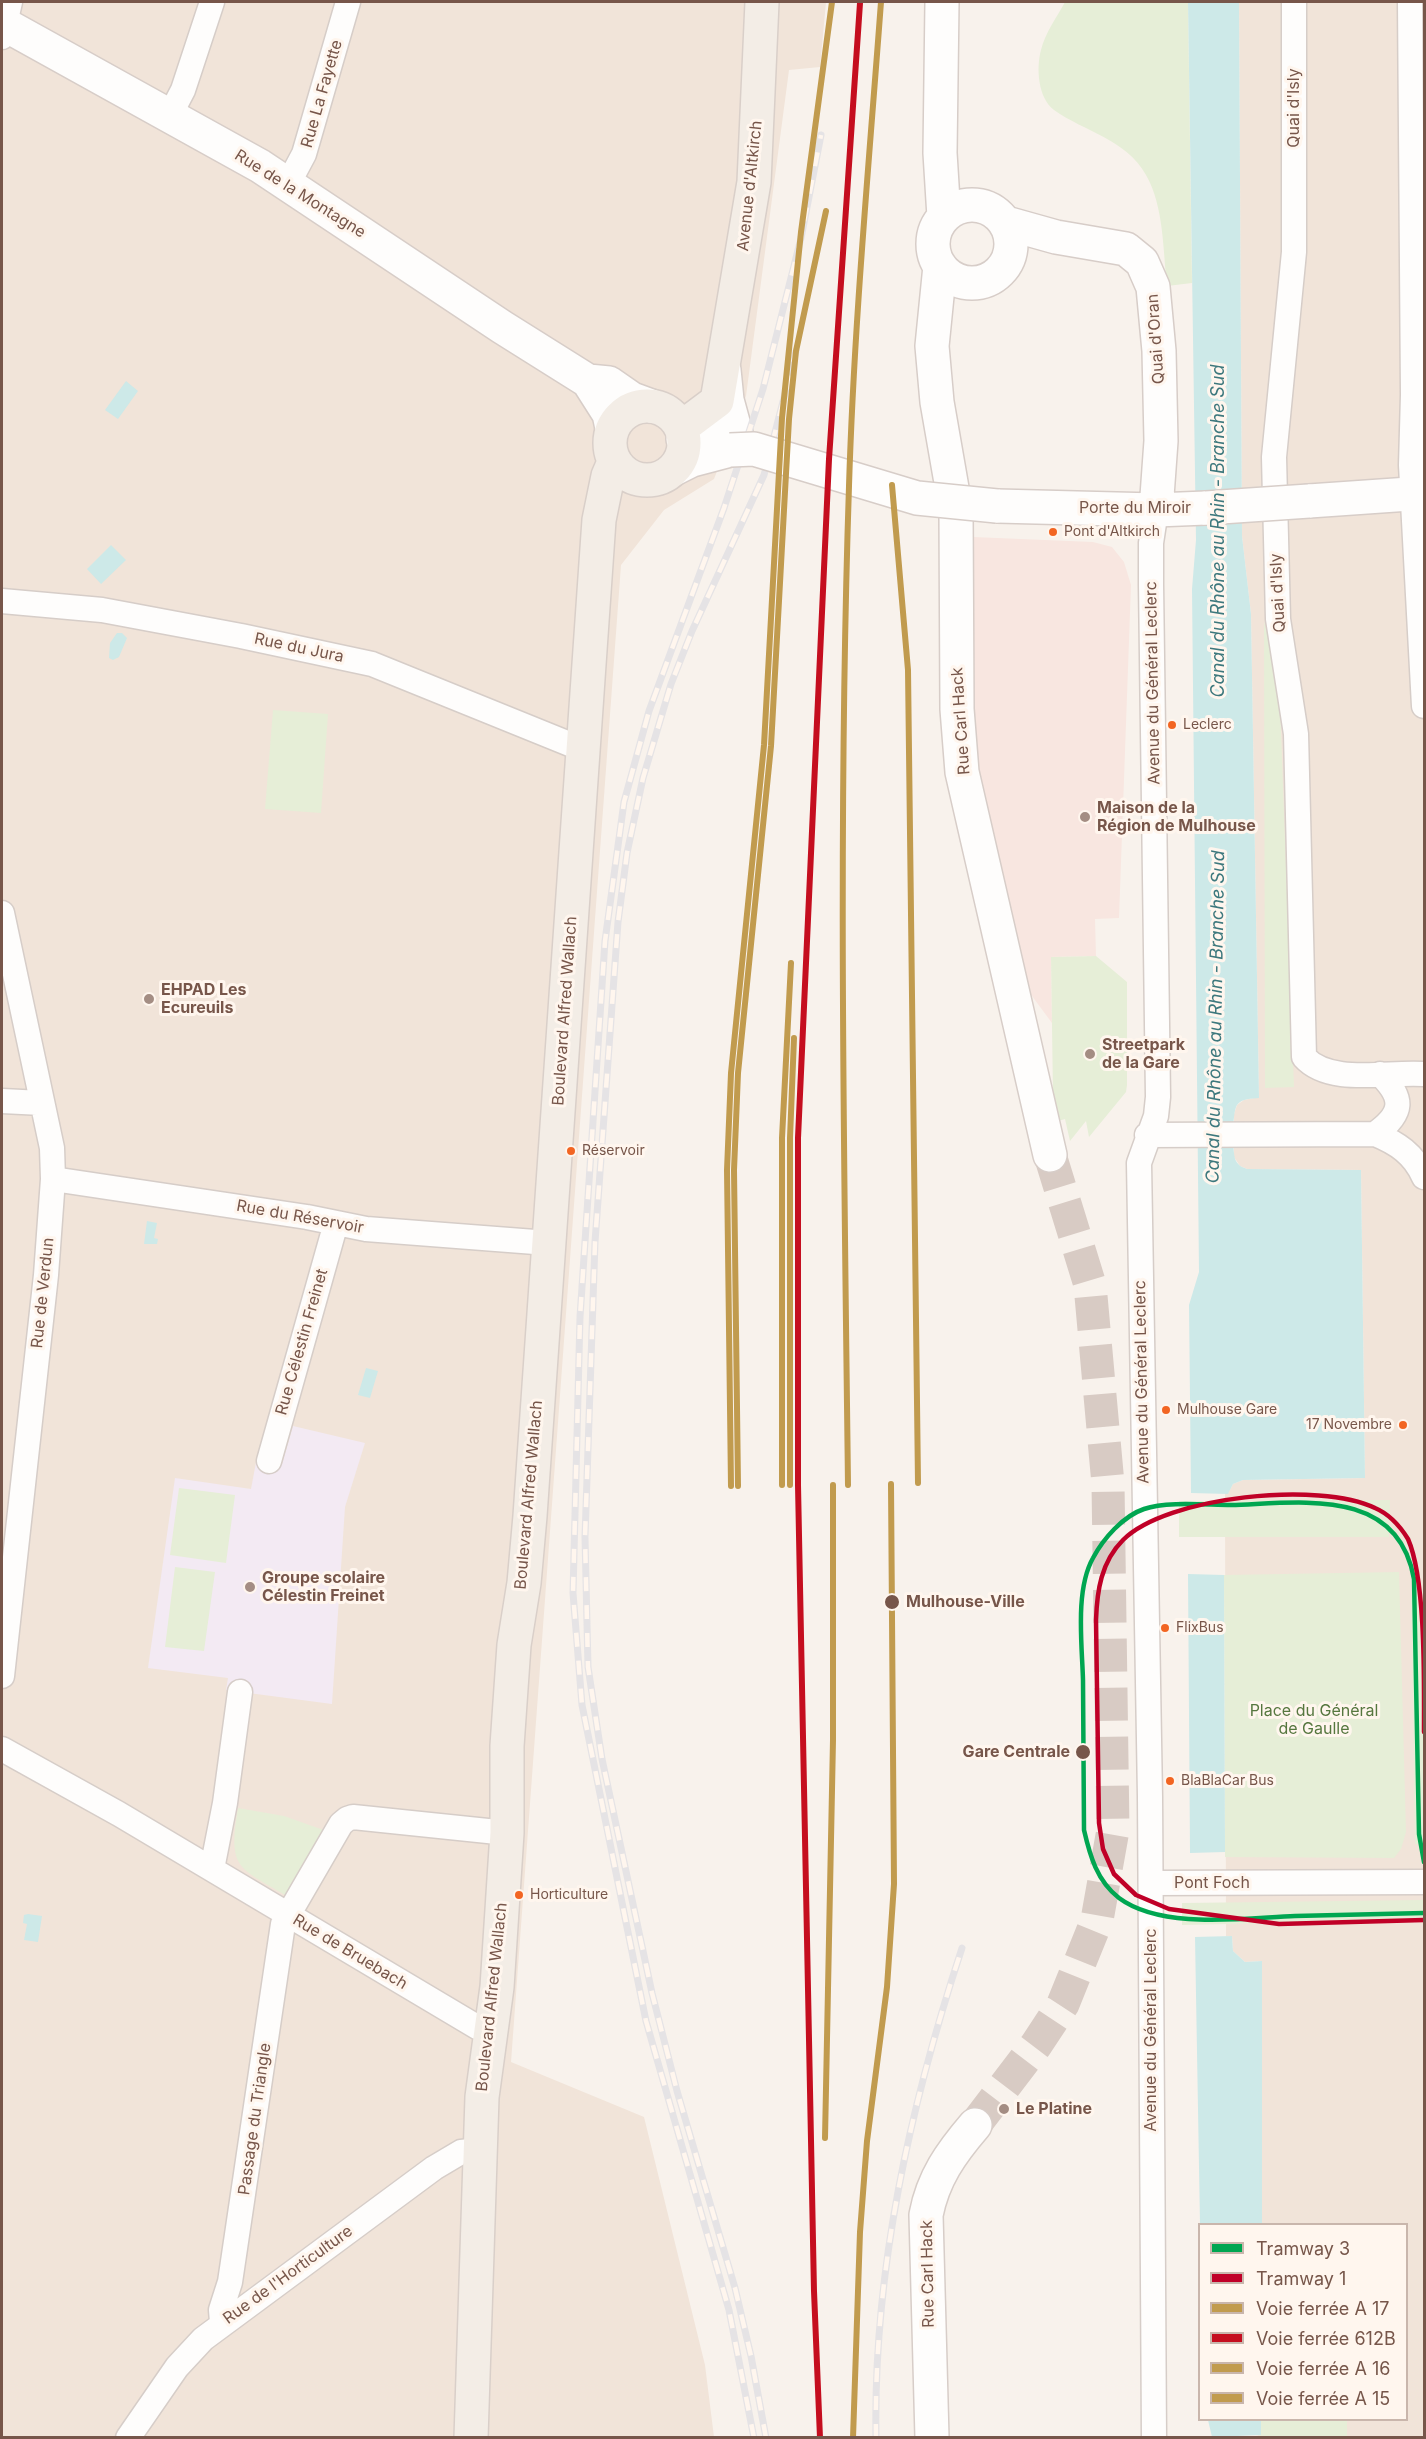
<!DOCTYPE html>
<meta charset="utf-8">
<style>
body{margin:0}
#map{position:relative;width:1426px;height:2439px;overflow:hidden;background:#f8f2ec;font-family:Inter,sans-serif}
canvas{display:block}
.frame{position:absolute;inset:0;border:3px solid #77564a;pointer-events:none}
.legend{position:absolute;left:1198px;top:2223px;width:210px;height:198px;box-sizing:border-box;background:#fff6ee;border:2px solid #c9b6ac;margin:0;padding:8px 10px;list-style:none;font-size:18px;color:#77564a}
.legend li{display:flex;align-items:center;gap:12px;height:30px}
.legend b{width:30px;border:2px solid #c9b6ac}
</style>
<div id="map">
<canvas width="1426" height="2439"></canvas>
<div class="frame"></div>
<ul class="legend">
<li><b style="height:8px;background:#00a651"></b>Tramway 3</li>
<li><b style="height:8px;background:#c00027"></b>Tramway 1</li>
<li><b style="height:8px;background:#c19b4e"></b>Voie ferrée A 17</li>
<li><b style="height:8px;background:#c50e1f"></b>Voie ferrée 612B</li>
<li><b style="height:8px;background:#c19b4e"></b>Voie ferrée A 16</li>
<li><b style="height:8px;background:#c19b4e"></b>Voie ferrée A 15</li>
</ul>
</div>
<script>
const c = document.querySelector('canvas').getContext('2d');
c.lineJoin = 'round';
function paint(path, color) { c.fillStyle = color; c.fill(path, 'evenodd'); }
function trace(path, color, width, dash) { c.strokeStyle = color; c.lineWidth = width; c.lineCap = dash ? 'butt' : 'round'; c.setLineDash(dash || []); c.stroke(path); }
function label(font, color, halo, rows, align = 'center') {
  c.font = font + ' Inter,sans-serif'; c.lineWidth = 6; c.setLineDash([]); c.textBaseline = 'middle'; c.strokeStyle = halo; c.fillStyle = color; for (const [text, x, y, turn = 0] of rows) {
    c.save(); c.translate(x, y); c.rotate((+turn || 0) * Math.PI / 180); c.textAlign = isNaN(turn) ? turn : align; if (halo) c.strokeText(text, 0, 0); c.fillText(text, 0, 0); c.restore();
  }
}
paint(new Path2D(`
 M2 2H826L820 67 789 70 746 396 714 479 664 510 621 565 511 2062 644 2117 705 2365 714 2437 2 2438Z
 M1239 2H1424V2437H1250L1261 2435V2420H1406V2224H1261L1262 1961 1245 1962 1233 1951 1232 1936H1226L1225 1493H1228L1233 1484 1243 1480 1365 1478 1361 1170 1247 1169 1240 1166 1234 1157V1114L1237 1105 1244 1100 1259 1097 1251 614 1242 536Z`), '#f1e4d9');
paint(new Path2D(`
 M973 537 1093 542 1112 547 1124 562 1131 585 1119 918 1095 919 1096 956 1051 957 1052 1023 1029 992 970 735Z`), '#f8e6e0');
paint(new Path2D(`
 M293 1426 365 1443 345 1507 332 1704 226 1690 228 1678 148 1668 175 1478 251 1489 257 1457 282 1464Z`), '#f3eaf3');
paint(new Path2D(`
 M1065 2H1188L1192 283 1167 286C1163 251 1164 206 1146 175 1126 139 1085 132 1054 110 1038 98 1036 68 1041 50 1045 33 1057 17 1065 2Z
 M1264 622 1279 677 1294 1087 1265 1088Z
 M273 710 328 714 321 813 265 809Z
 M1096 956 1127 982V1085L1126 1092 1089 1137 1086 1121 1070 1141 1065 1119 1058 1121 1053 1096 1051 957Z
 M179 1488 235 1495 226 1563 170 1555Z
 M1390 1500 1389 1537H1179V1501Z
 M175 1567 215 1572 204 1651 165 1647Z
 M1399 1572 1406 1832 1401 1849 1394 1858 1225 1857 1224 1575Z
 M1424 1596V1844H1415L1411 1597Z
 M238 1808 284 1816 329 1832 290 1898C240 1867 227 1872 238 1808Z
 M1424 1900V1920L1182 1925V1903Z
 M1261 2420 1347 2421V2437L1250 2438 1261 2435Z`), '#e6eed7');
paint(new Path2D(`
 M1188 2H1239L1242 536 1251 614 1259 1098C1252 1099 1242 1098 1237 1105 1232 1112 1232 1154 1236 1161 1239 1166 1242 1167 1247 1169L1361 1170 1365 1478 1243 1480 1233 1484 1228 1494 1191 1493 1189 1305 1199 1272 1192 589 1196 540Z
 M126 381 138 391 118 419 105 410Z
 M111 545 126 560 101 584 87 569Z
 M117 633H122L127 638 119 657 113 660 109 658 110 643Z
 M147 1221 157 1223 154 1238 158 1239 157 1244H144Z
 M366 1368 378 1371 370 1398 358 1395Z
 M1188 1574 1224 1575 1225 1852 1190 1853Z
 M28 1914 42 1916 38 1942 24 1940 27 1924 23 1923 24 1915Z
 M1232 1936 1233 1951 1245 1962 1262 1961V2224H1200L1195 1937Z
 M1208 2420H1261V2435L1212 2437Z`), '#cde9e8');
trace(new Path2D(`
 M975 2125 1036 2045 1063 2004 1097 1920 1113 1830 1108 1484 1090 1285 1050 1155`), '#d8cbc4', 33, [33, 16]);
const street = new Path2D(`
 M1294 2V252L1274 457 1278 619 1296 734 1304 1057C1330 1086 1388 1071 1424 1074
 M1410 2 1413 395 1411 465 1424 706
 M2 37 10 2
 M169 117 183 90 212 2
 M288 184 304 154 348 2
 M2 601 102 610 241 636 372 664 572 745 583 747
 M2 913 52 1148 53 1179 46 1275 2 1676
 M2 1101 42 1103
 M1375 1134C1404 1113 1404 1098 1380 1074
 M1147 1135 1375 1134C1397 1143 1414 1154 1424 1177
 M53 1179 307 1217 366 1229 548 1243
 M269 1461 336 1223
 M2 1749 119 1814 477 2027 491 2031
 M212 1869 225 1803 240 1692
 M1151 1883 1424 1882
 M222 2322 221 2310 230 2282 283 1924 341 1824 347 1819 353 1817 507 1833
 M128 2438 177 2367 203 2339 434 2168 461 2152 480 2150
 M1154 2438 1150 1797 1139 1163 1156 1116 1158 1097 1151 584V543L1156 510`);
const secondary = new Path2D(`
 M942 2 940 153 944 217
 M2 23 260 166 502 327 588 381 609 383 632 399 651 406
 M933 244a39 39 0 1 1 78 0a39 39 0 1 1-78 0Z
 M1006 223 1056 237 1126 249 1142 262 1153 287 1159 351 1161 441 1156 510
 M940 266 932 346 937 402 956 511 957 709 962 772 1050 1155
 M588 381 609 414 612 428
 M683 439 713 438 736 433 727 400 724 370
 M674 469 692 460 730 450
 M1309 501 1424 493
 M997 506 1156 510 1206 508
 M932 2438 926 2215C933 2178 951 2153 975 2125`);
const primary = new Path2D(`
 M610 443a37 37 0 1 1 74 0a37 37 0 1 1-74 0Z
 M681 428 717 401 754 182 762 2
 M471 2438 482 2097 497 1987 507 1833V1746L514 1645 524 1583 530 1516 599 520 608 476 614 462`);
trace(street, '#d6cdc8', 27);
trace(secondary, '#d7cdc8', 36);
trace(primary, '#d9cfc9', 36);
trace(street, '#fefdfc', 24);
trace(secondary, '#fefdfc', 33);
trace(primary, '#f3ede6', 33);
const rail = new Path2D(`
 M754 2438 729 2310 646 2021 582 1705 573 1593 580 1317 605 941 624 802 649 711 724 508 763 389 801 238 821 135
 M766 2438 751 2356 735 2288 677 2091 652 1993 602 1759 588 1667 585 1537 595 1242 618 922 627 853 643 778 671 684 692 631 764 475 796 351
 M876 2438C873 2271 910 2106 962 1948`);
trace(rail, '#e5e3e5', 7);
trace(rail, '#fff6ee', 4.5, [14]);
const secondaryBridge = new Path2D(`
 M730 450 754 449 917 498 997 506
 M1206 508 1309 501`);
trace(secondaryBridge, '#d7cdc8', 36, []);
trace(secondaryBridge, '#fefdfc', 33);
trace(new Path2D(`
 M892 485 908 670 918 1483
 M790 1485V1138L794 1038
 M848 1485C844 1152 838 819 849 486 854 324 869 163 881 2
 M738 1486 734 1170 738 1073 771 746 789 419 796 351 826 211`), '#c19b4e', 6);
trace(new Path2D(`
 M820 2438 814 2291 798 1485V1138L829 459 860 3`), '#c50e1f', 6);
trace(new Path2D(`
 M782 1485V1138L791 963
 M731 1486 727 1170 731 1073 764 745 782 418 801 232 832 2`), '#c19b4e', 6);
trace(new Path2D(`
 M825 2138 833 1740V1485
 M853 2438 860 2232 867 2141 887 1987 894 1884 891 1484`), '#c19b4e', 6);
trace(new Path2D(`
 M1424 1862 1419 1834 1414 1579C1398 1486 1301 1503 1231 1505 1206 1505 1167 1501 1144 1509 1123 1516 1103 1539 1093 1558 1075 1590 1082 1644 1083 1680 1083 1730 1084 1780 1084 1830 1090 1856 1097 1881 1119 1898 1162 1930 1244 1918 1295 1916 1338 1915 1381 1914 1424 1913`), '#00a651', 4.5);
trace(new Path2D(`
 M1424 1920 1279 1924 1169 1909 1136 1895 1114 1874 1103 1849 1099 1823 1096 1620C1097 1591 1101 1562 1123 1540 1167 1496 1320 1481 1375 1508 1389 1514 1400 1526 1408 1539 1426 1580 1424 1682 1424 1732`), '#c00027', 4.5);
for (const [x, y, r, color] of [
 [1053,532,5,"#f26522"],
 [1172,725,5,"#f26522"],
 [1085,817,6,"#a48d83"],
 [149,999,6,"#a48d83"],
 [1090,1054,6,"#a48d83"],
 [571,1151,5,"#f26522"],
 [1166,1410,5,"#f26522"],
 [1403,1425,5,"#f26522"],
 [250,1587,6,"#a48d83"],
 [892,1602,8,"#77564a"],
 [1165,1628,5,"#f26522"],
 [1083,1752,8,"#77564a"],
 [1170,1781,5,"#f26522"],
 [519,1895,5,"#f26522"],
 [1004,2109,6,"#a48d83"]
]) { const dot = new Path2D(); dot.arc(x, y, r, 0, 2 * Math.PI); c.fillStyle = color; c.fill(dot); trace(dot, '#fff6ee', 2); }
label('14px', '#77564a', '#fff6ee', [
 ["Pont d'Altkirch",1064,532],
 ["Leclerc",1183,725],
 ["Réservoir",582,1151],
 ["Mulhouse Gare",1177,1410],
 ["17 Novembre",1392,1425,"right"],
 ["FlixBus",1176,1628],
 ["BlaBlaCar Bus",1181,1781],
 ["Horticulture",530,1895]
], 'left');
label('16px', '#77564a', '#fff6ee', [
 ["Rue La Fayette",322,94,-74],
 ["Quai d'Isly",1294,108,-90],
 ["Avenue d'Altkirch",750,186,-84],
 ["Rue de la Montagne",300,194,32],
 ["Quai d'Oran",1156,339,-94],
 ["Porte du Miroir",1135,508],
 ["Quai d'Isly",1278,593,-93],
 ["Rue du Jura",299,648,12],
 ["Avenue du Général Leclerc",1153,683,-91],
 ["Rue Carl Hack",961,721,-94],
 ["Boulevard Alfred Wallach",565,1011,-86],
 ["Rue du Réservoir",300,1217,10],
 ["Rue de Verdun",43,1293,-84],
 ["Rue Célestin Freinet",302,1342,-74],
 ["Avenue du Général Leclerc",1142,1382,-91],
 ["Boulevard Alfred Wallach",529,1495,-85],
 ["Pont Foch",1212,1883],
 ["Rue de Bruebach",350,1952,31],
 ["Boulevard Alfred Wallach",492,1997,-84],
 ["Avenue du Général Leclerc",1151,2030,-90],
 ["Passage du Triangle",255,2119,-82],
 ["Rue Carl Hack",928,2274,-91],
 ["Rue de l'Horticulture",288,2275,-36]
]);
label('bold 16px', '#77564a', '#fff6ee', [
 ["Maison de la",1097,808],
 ["Région de Mulhouse",1097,826],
 ["EHPAD Les",161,990],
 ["Ecureuils",161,1008],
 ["Streetpark",1102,1045],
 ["de la Gare",1102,1063],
 ["Groupe scolaire",262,1578],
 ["Célestin Freinet",262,1596],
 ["Le Platine",1016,2109]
], 'left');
label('bold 16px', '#77564a', '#fff6ee', [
 ["Mulhouse-Ville",906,1602],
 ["Gare Centrale",1070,1752,"right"]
], 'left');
label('16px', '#56773f', '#fff6ee', [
 ["Place du Général",1314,1711],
 ["de Gaulle",1314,1729]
]);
label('italic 18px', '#3d787d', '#fff6ee', [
 ["Canal du Rhône au Rhin - Branche Sud",1219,531,-90],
 ["Canal du Rhône au Rhin - Branche Sud",1216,1017,-89]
]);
</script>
